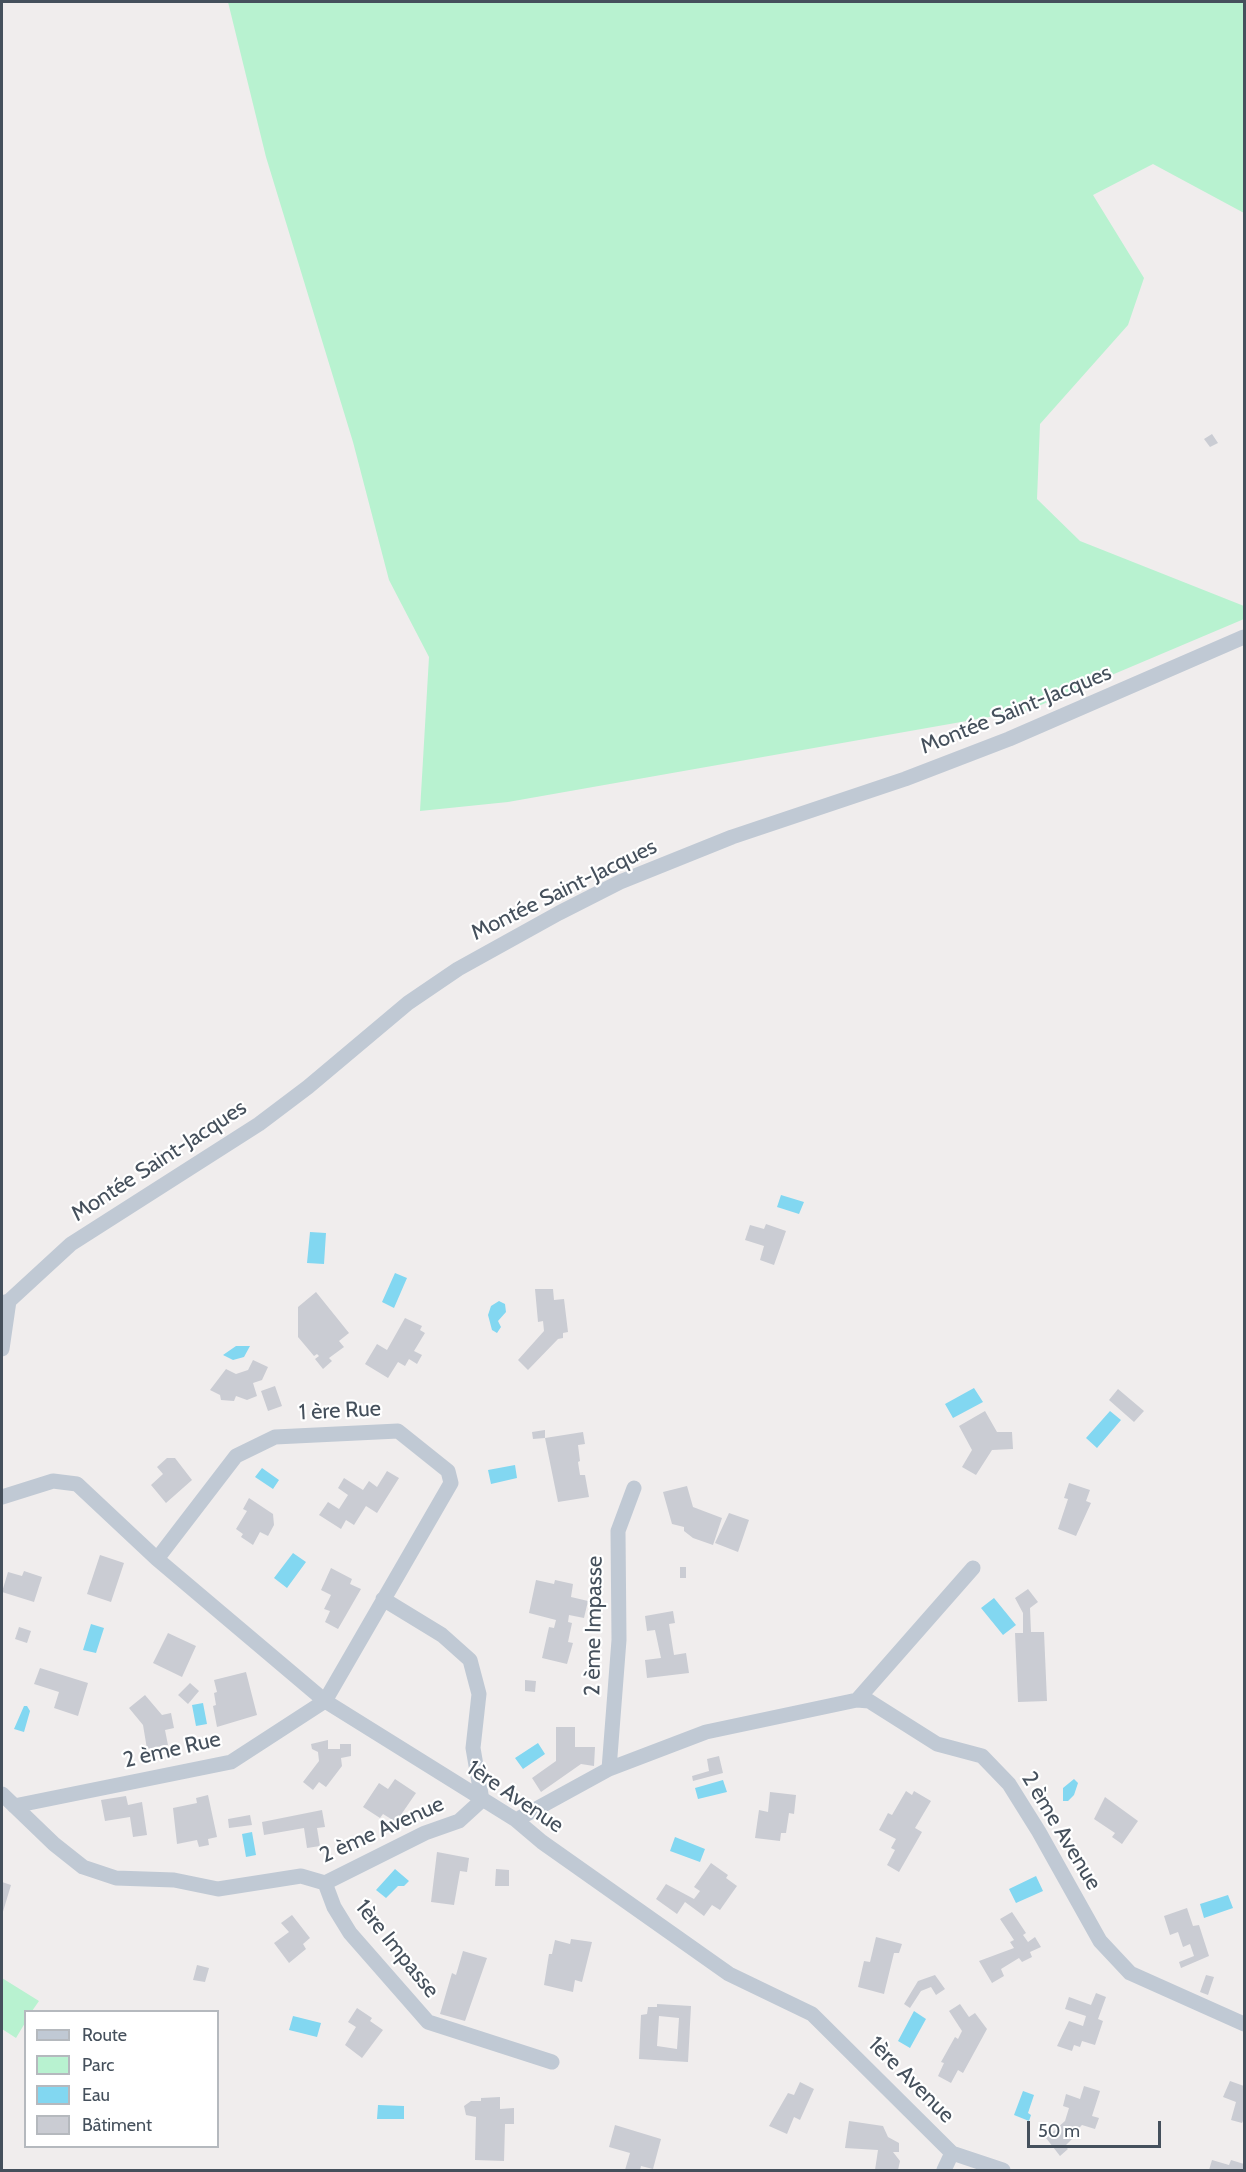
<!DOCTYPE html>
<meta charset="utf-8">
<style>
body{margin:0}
#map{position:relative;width:1246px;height:2172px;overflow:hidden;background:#f0eded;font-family:Cabin,sans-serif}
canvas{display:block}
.frame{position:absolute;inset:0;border:3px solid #45505c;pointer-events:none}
.legend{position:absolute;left:24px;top:2010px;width:195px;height:138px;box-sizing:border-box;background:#fff;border:2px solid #b5b9be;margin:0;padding:8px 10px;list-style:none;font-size:18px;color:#45505c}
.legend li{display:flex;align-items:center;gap:12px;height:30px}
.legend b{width:30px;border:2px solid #b5b9be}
.scale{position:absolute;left:1027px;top:2121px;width:134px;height:27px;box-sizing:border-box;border:3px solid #45505c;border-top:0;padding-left:8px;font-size:18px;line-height:21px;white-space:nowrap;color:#45505c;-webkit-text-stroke:4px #fff;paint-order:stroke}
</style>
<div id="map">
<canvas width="1246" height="2172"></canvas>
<div class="frame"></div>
<ul class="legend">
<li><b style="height:8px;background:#c0c9d4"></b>Route</li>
<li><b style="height:16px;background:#b8f2d0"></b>Parc</li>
<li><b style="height:16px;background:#82d7f1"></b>Eau</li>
<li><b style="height:16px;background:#caccd3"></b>Bâtiment</li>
</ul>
<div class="scale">50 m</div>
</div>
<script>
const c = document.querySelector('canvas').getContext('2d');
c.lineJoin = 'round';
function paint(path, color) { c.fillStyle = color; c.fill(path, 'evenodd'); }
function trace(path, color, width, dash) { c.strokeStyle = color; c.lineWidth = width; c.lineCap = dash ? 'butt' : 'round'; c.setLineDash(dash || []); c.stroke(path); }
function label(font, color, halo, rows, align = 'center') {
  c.font = font + ' Cabin,sans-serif'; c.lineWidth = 4.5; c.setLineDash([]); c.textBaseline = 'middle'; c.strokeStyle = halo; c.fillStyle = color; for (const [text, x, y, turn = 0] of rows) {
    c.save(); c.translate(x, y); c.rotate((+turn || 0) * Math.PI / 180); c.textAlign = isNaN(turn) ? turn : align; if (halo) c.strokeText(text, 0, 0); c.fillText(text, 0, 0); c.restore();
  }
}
paint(new Path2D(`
 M228 2H1244V213L1153 164 1093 195 1144 278 1128 325 1040 424 1037 499 1080 541 1244 606V619L1029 710 508 802 420 811 429 657 389 580 353 442 266 157Z
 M2 1978 39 2001 32 2011 26 2012 25 2023 16 2038 2 2029Z`), '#b8f2d0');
paint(new Path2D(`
 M781 1195 804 1202 799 1214 777 1207Z
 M310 1232 326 1233 324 1264 307 1263Z
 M395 1273 407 1278 394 1308 382 1302Z
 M499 1301 505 1304 506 1312 498 1321 501 1327 497 1333 492 1330 488 1315 491 1306Z
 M236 1346H250L244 1357 233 1360 223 1355Z
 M974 1388 983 1402 953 1418 945 1404Z
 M1110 1411 1121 1420 1097 1448 1086 1438Z
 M515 1465 517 1478 491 1484 488 1470Z
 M262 1468 279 1480 273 1489 255 1477Z
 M293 1553 306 1562 287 1588 274 1578Z
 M994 1598 1016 1625 1003 1635 981 1608Z
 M91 1624 104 1628 96 1653 83 1650Z
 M203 1703 207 1724 196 1726 192 1705Z
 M24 1706H27L30 1711 24 1732 14 1729Z
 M538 1743 545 1754 523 1769 515 1758Z
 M1074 1779 1078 1783 1074 1795 1068 1801H1063V1788Z
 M723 1780 727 1792 698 1799 695 1788Z
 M252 1832 256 1855 246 1857 242 1834Z
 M675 1837 705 1849 700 1862 670 1851Z
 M395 1869 409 1881 404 1886H398L386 1898 376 1890Z
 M1036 1876 1043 1891 1016 1903 1009 1889Z
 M1228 1895 1233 1908 1204 1918 1200 1904Z
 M914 2011 926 2019 910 2048 898 2041Z
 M293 2016 321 2023 317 2037 289 2030Z
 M1023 2091 1034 2095 1028 2113 1031 2115 1029 2121 1014 2115Z
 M378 2105 404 2106V2119H377Z`), '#82d7f1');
paint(new Path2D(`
 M1212 434 1218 443 1210 447 1204 439Z
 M766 1224 786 1231 774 1265 760 1260 764 1246 745 1240 750 1225 764 1229Z
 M535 1289H553L554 1300 564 1299 568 1332 563 1333V1338L558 1339 528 1370 518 1360 544 1331 543 1321 538 1322Z
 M316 1292 349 1333 339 1341 344 1347 329 1358 332 1361 323 1369 315 1359 319 1356 317 1354 314 1356 298 1337V1307Z
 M405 1318 422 1326 420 1330 425 1333 414 1351 422 1355 417 1364 409 1359 405 1366 398 1362 388 1378 365 1364 377 1344 387 1350Z
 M253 1360 268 1367 262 1380 253 1383 257 1396 247 1400 236 1396 234 1401 221 1400 220 1395 210 1390 226 1369 236 1374 248 1370Z
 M275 1386 282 1406 268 1411 261 1391Z
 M1118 1389 1144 1411 1134 1422 1109 1400Z
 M985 1411 997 1432H1012L1013 1449 992 1450 976 1475 962 1467 972 1450 959 1426Z
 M545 1430V1438L583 1432 585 1444 578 1445 580 1461 578 1462 580 1475H585L589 1497 558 1502 545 1438 533 1439 532 1432Z
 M167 1458H175L192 1480 166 1503 151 1485 163 1474 157 1467Z
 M387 1471 399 1478 377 1513 366 1506 354 1525 346 1520 341 1529 319 1515 328 1502 339 1509 348 1495 338 1488 344 1478 363 1490 369 1481 377 1487Z
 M1069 1483 1090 1490 1086 1501 1091 1503 1076 1536 1058 1529 1068 1499 1064 1498Z
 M687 1486 693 1507 722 1518 713 1545 693 1538 684 1531V1527L672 1524 663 1492Z
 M249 1498 273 1514 274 1525 268 1536 260 1532 253 1545 241 1537 243 1534 236 1529 247 1511 243 1509Z
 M729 1513 749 1520 738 1552 715 1543Z
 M100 1555 124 1563 111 1602 87 1594Z
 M680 1567H686V1578H680Z
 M331 1568 352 1579 350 1584 361 1589 338 1629 325 1622 330 1611 324 1609 331 1595 321 1590Z
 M24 1571 42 1577 34 1602 2 1592 8 1572 22 1576Z
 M536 1580 554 1584 555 1580 573 1584 571 1597 588 1601 584 1618 569 1615 568 1622 572 1623 568 1642 573 1643 567 1664 542 1658 549 1627 554 1628 556 1620 529 1613Z
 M1028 1589 1038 1602 1030 1608 1031 1632H1044L1047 1701 1018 1702 1015 1633H1023V1613L1015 1598Z
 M673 1611 675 1623 669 1624 674 1655 686 1653 689 1673 647 1678 645 1660 661 1658 655 1630 647 1631 645 1616Z
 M19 1627 31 1631 27 1643 15 1639Z
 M168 1633 196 1646 182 1677 153 1663Z
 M40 1668 88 1683 78 1716 54 1708 59 1692 34 1684Z
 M246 1672 257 1715 217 1727 213 1706 216 1705 214 1693 217 1692 214 1680Z
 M525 1680 536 1681 535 1692 525 1691Z
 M190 1683 199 1691 188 1704 178 1695Z
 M145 1695 162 1715 171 1713 174 1728 165 1730 168 1745 147 1749 143 1725 129 1708Z
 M556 1727H575V1747H595L594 1766 581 1764 541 1792 532 1778 556 1761Z
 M328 1740V1749H340V1744H351V1756L341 1758 342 1766 326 1787 319 1782 313 1790 303 1782 319 1761 318 1752 312 1749 311 1744Z
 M719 1756 723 1773 693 1781 692 1776 709 1771 707 1759Z
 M395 1779 416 1793 396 1822 383 1814 380 1818 363 1807 379 1783 388 1789Z
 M906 1791 912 1795 914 1791 931 1801 915 1828 922 1832 899 1872 887 1865 895 1850 891 1848 896 1839 879 1830 888 1813 892 1815Z
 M770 1792 796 1795 794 1814 789 1813 786 1833H781L780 1841 755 1838 759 1810 768 1812Z
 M208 1795 217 1837 208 1839 209 1845 199 1847 197 1840 177 1844 173 1808 197 1803 196 1798Z
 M126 1796 128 1805 142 1802 147 1835 133 1837 130 1817 105 1821 101 1800Z
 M1105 1797 1138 1821 1122 1844 1112 1837 1115 1833 1094 1819Z
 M322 1810 325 1827 317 1828 320 1846 307 1848 304 1828 264 1835 262 1822Z
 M250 1815 252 1825 229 1828 228 1819Z
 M437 1852 469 1858 467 1872 460 1871 454 1905 431 1902Z
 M711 1863 728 1875 726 1878 737 1886 720 1910 712 1905 704 1916 685 1902 677 1914 656 1899 666 1884 694 1899 700 1891 694 1887Z
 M496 1869 509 1870V1886H495Z
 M2 1882 11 1885 2 1915Z
 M1187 1908 1193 1926 1199 1925 1209 1956 1181 1968 1179 1962 1194 1956 1190 1944 1183 1947 1178 1932 1170 1935 1164 1916Z
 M1012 1912 1026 1933 1023 1935 1028 1942 1035 1937 1041 1947 1030 1952 1032 1957 1022 1962 1019 1958 1001 1969 1004 1976 992 1983 979 1961 1014 1948 1010 1942 1014 1940 1000 1919Z
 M292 1915 310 1938 303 1944 306 1949 289 1963 274 1943 289 1932 281 1923Z
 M876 1937 902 1944 899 1953H894L884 1994 858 1987 864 1961 870 1962Z
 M571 1939 592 1942 582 1982 575 1980 573 1992 544 1985 549 1954H552L555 1940 570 1944Z
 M463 1951 487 1958 465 2021 440 2014 452 1973 456 1975Z
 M197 1965 209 1968 205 1982 193 1980Z
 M935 1975 945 1989 936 1995 931 1987 921 1991 910 2008 904 2004 918 1981Z
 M1206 1975 1214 1977 1208 1995 1200 1992Z
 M1096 1993 1106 1997 1098 2019 1103 2021 1095 2045 1082 2041 1080 2047 1074 2045 1072 2051 1057 2046 1069 2021 1083 2026 1086 2016 1065 2009 1069 1997 1091 2005Z
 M657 2004 691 2006 688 2062 639 2059 641 2015 647 2014 648 2007H657ZM659 2016 679 2018 677 2049 657 2046Z
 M960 2004 969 2017 975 2013 987 2029 963 2073 958 2070 951 2083 938 2076 944 2063 941 2062 955 2037 958 2039 962 2031 949 2011Z
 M357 2008 372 2018 370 2021 383 2030 362 2058 345 2045 356 2027 348 2022Z
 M1230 2081 1244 2086V2119L1242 2123 1231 2120 1236 2102 1223 2097Z
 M800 2082 814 2089 800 2120 794 2117 787 2134 769 2126 788 2093 794 2095Z
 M1084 2086 1100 2091 1092 2116 1099 2118 1095 2129 1082 2125 1070 2137 1072 2139 1065 2146 1068 2149 1060 2156 1046 2138 1065 2121 1069 2108 1063 2106 1066 2094 1080 2099Z
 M500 2097V2109L514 2108V2124H505L504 2161 475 2160 476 2117 466 2115 464 2106 471 2101H481V2098Z
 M849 2121 883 2126 888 2137 899 2143V2152H893L900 2161 898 2170H875L878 2150 845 2148Z
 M615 2125 661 2139 653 2169 641 2166 640 2170H625L630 2153 609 2147Z
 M1212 2160 1229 2165 1231 2160 1244 2164V2170H1209Z`), '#caccd3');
trace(new Path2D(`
 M2 1303 9 1301 71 1244 259 1124 308 1087 408 1003 458 969 559 913 620 882 732 837 905 779 1009 739 1244 637
 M2 1349 9 1301
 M2 1497 53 1481 77 1484 157 1559 325 1701 516 1820 542 1842 729 1974 812 2014 952 2153 1003 2170
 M857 1700 973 1568
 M609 1769 619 1640 618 1531 634 1488
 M2 1794 54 1844 83 1867 116 1878 174 1880 218 1889 301 1876 325 1883 425 1833 459 1821 482 1800 473 1748 479 1694 470 1660 442 1635 383 1599
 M14 1806 231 1762 325 1701 451 1483 448 1471 398 1431 275 1437 236 1456 157 1559
 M516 1820 609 1769 706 1732 857 1700 869 1701 937 1744 982 1756 1009 1784 1039 1832 1100 1941 1130 1973 1244 2024
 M325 1883 334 1907 350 1933 428 2022 552 2062
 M944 2170 952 2153`), '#c0c9d4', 15);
label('22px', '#45505c', '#fff', [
 ["Montée Saint-Jacques",1016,710,-22],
 ["Montée Saint-Jacques",564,890,-26],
 ["Montée Saint-Jacques",159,1161,-33],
 ["1 ère Rue",340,1411,-3],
 ["2 ème Impasse",594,1626,-89],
 ["2 ème Rue",172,1750,-13],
 ["1ère Avenue",515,1797,34],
 ["2 ème Avenue",382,1830,-24],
 ["2 ème Avenue",1061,1831,59],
 ["1ère Impasse",397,1949,51],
 ["1ère Avenue",911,2080,45]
]);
</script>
